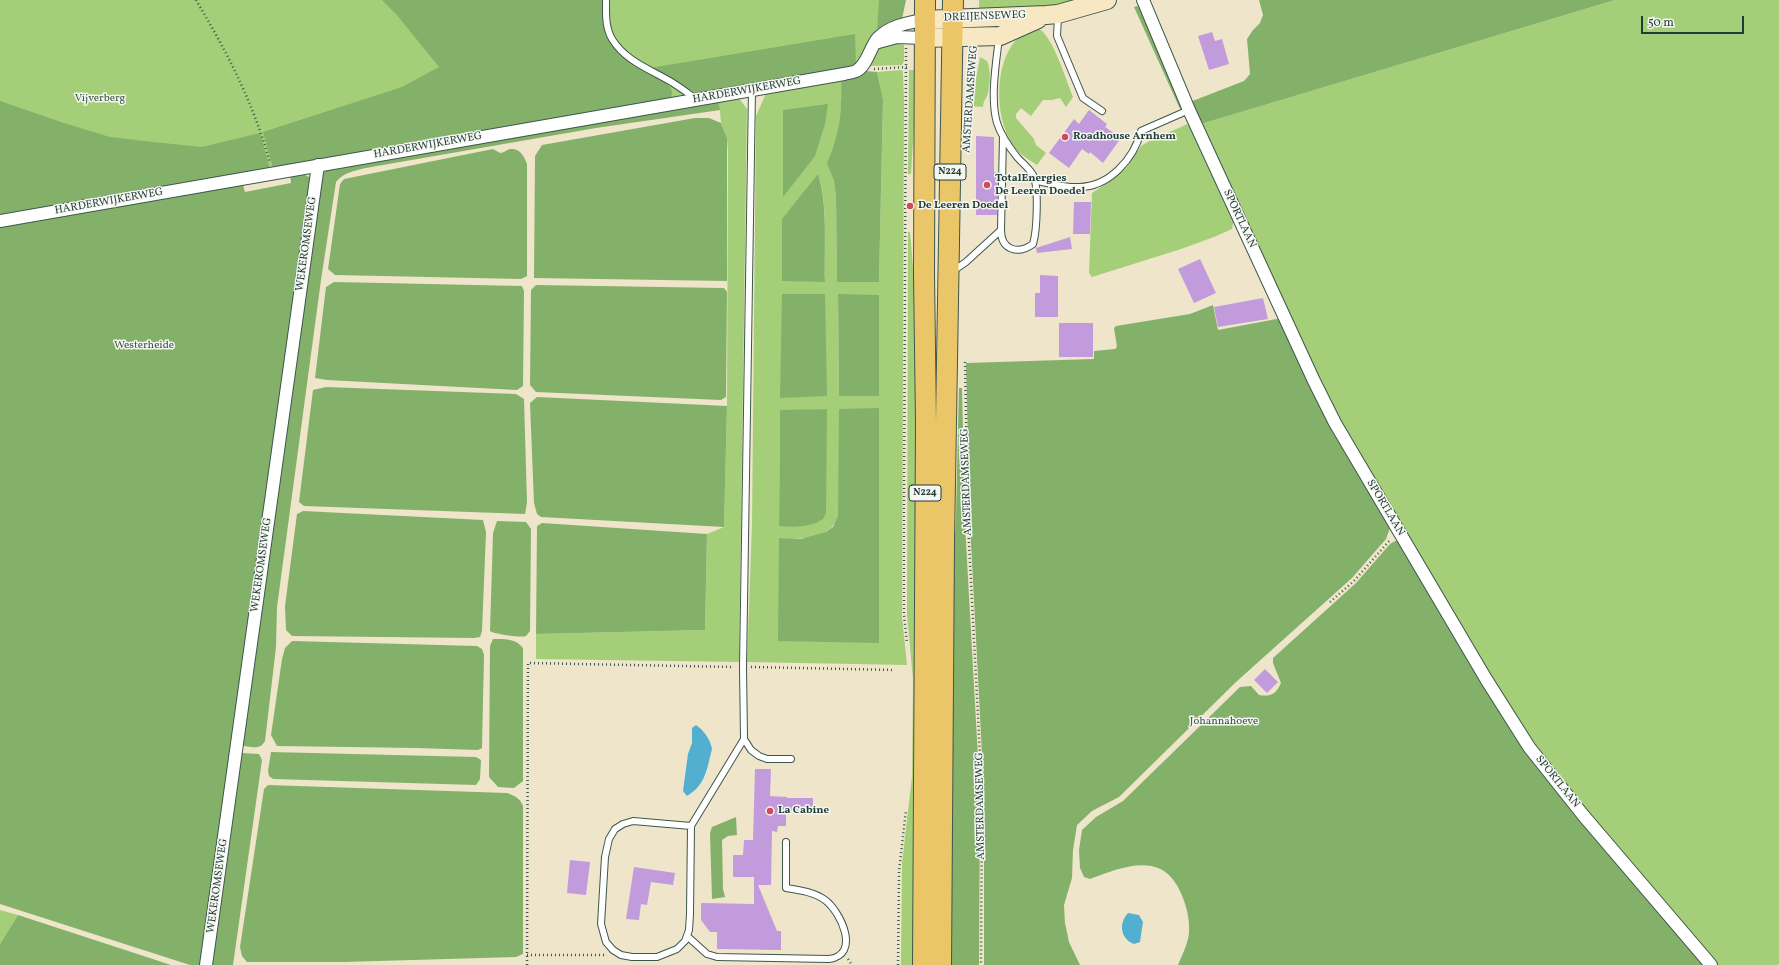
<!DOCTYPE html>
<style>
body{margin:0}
#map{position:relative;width:1779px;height:965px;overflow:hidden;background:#efe5cb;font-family:Vollkorn,serif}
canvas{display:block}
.scale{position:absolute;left:1641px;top:16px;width:103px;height:18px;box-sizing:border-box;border:2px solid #1f3d34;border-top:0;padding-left:5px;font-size:12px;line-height:14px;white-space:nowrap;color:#1f3d34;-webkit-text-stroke:3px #f6f6f2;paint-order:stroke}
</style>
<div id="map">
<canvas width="1779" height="965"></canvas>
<div class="scale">50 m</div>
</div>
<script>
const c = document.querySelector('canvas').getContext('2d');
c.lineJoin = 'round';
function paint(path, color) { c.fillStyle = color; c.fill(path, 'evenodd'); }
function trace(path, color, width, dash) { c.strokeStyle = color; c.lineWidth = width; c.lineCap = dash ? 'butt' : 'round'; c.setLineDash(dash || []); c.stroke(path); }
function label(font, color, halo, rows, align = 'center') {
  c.font = font + ' Vollkorn,serif'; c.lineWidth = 3; c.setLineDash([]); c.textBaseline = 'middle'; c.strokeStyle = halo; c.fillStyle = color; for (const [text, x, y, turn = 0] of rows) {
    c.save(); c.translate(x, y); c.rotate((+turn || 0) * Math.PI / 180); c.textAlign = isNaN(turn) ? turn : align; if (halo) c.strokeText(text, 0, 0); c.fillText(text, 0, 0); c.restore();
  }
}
paint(new Path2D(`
 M0 0H905L867 45 856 63 855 56 844 69 0 217Z
 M979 0H1085L1063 6 979 10Z
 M1615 0H1779V964L1777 965H1716L1552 771 1489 676 1403 526 1392 513 1338 421 1201 124Z
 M1038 28C1053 36 1066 80 1073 97L1066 107 1060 98 1052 100H1043L1031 116 1021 108 1016 114V118L1034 139 1036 145 1046 153 1037 165C1030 160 1022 156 1017 150 994 125 993 65 1016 40 1022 34 1031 32 1038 28Z
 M895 43 904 45V61L902 65 870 66 869 64 879 48Z
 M980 57 987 61C991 70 990 83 988 93 987 98 983 101 983 107L971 106Z
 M902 70 903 73 904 100 902 616 907 665 747 662 752 523 756 116 767 91 841 79C842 111 840 134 828 163L834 181 836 198 837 282H879L883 99 877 72ZM818 175C828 194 824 257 825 282L807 190ZM838 295H879L839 396ZM827 409 820 521 799 526H779L780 411ZM839 495 878 643 779 538C799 540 830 540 838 517 840 510 839 501 839 495Z
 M909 70H915L914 126 911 174H908Z
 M738 97 747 109 739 662 536 659V634L705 630 707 534 724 527 727 406 728 152 727 138 721 123 719 101Z
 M1190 123 1234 218 1232 229 1214 237 1181 249 1092 277 1089 273 1092 193 1112 180 1127 167 1141 146 1151 140Z
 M908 232H910L916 302 918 409 915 965H901L902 863 912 777 913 679 907 615Z
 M0 910 18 915 0 944Z`), '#a5ce79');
paint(new Path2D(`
 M382 0H603C602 14 602 27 609 40 617 54 635 66 649 74 656 78 664 81 670 87 673 91 672 94 671 99L273 168 263 132 402 87 439 67 396 14Z
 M879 0H906L902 19 877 33Z
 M1259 0H1615L1201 124 1190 102 1244 81 1250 74 1247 39 1253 30 1260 23 1263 15Z
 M1137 6 1140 8 1182 107 1180 109 1134 7Z
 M855 34 856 63 851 67 697 94 674 79 650 68Z
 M865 71 877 72 883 99 879 282H837L836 198 834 181 827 163C840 134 842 111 841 79Z
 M0 101 64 123 110 137 153 142 202 147 260 133 270 169 0 218Z
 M719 101 720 110 596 128 377 166C363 169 346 170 336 182L321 280 277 607 276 647 265 741C260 750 253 747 244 746L242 745 320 176 329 168Z
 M828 104 825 124 815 156 783 197V110Z
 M695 118H709L721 123 727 138V281L534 278 535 156 542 145Z
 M493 149 500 153C504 153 506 150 510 149 520 148 524 156 527 164V276L521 279 335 275 328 269 340 184 344 179Z
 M290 173H301L311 178 202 965H190L0 904V225L242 182 245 192 291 183Z
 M818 174C828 202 824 251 825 282L782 281V219Z
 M334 282 522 286 524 291 523 386 517 390 327 380 315 378 326 287Z
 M536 285 724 288 727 292 726 397 721 400 536 392 530 385 531 290Z
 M782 294H825L827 396 780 398Z
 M838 294 879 295V396H839Z
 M1213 305 1218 330 1282 318 1390 523V528L1386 539 1352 578 1236 682 1119 797 1092 811 1077 825 1073 850 1072 878 1064 905 1065 923 1069 942 1080 965H984V793L970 524 966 363 1094 359V351L1115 349 1117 347 1114 328 1116 326 1190 314Z
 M326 387 516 394 524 399 527 503 525 514 304 506 299 502 313 390Z
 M959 388H962L965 524 980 793 979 965H948L952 595 956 516Z
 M537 397 727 406 724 527 541 517 537 514 534 503 530 403Z
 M879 408V643L778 641 779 538 801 539 826 532 833 527 838 516 839 409Z
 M827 409 826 513 823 519C811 528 793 527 779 526L780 410Z
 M303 511 483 520 486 532 482 631 480 637 474 638 292 636 286 630 285 606 297 514Z
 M497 521 526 522 531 529 530 631 526 636C521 638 494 634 490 631L493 533Z
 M542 523 707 534 705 630 536 634 537 526Z
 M1395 541H1398L1483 682 1706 965H1178C1182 955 1188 944 1189 933 1191 913 1179 875 1158 868 1136 860 1110 872 1090 879L1084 877 1080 868 1079 850 1082 830 1096 817 1123 801 1240 687 1251 686 1259 695C1271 697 1276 694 1281 683L1273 663V658L1356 583 1390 544Z
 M493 639C505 639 515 638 523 648V781L514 788 498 787 489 777 490 646Z
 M292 641 477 646 482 649 484 655 482 748 478 750 416 748 277 746 271 735 282 659 285 648Z
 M271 752 476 757 481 760 480 779 476 785 273 779 269 776 268 771Z
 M241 753 259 754 262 760 233 965H210Z
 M268 785 507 793C515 796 520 798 523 806V954L516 957 344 962H247L242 956 240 947 264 789Z
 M736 817 737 835 728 836 722 840 723 889 725 897 712 899 710 833 712 827Z
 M18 915 168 964 171 965H0V944Z`), '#84b169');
paint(new Path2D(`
 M696 725C704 730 711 741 712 749 707 768 706 785 687 796L683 791 688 754 692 743V728Z
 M1128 913 1139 915 1143 922 1140 942 1134 944C1121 939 1118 924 1128 913Z`), '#52afd0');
paint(new Path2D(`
 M1212 32 1215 41 1222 39 1229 64 1209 70 1198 36Z
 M1089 110 1107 124 1105 127 1121 138 1103 163 1090 152 1089 154 1082 149 1069 168 1049 153 1074 119 1079 124Z
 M976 136 994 137V172H998L997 215H976Z
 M1074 202H1091L1090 234H1073Z
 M1070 237 1072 249 1037 253 1036 248Z
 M1200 259 1216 293 1194 303 1178 269Z
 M1040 275 1058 276V317H1035V293H1040Z
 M1263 298 1268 319 1218 327 1214 307Z
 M1059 323H1093V357H1059Z
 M1265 669 1278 682 1267 693 1254 680Z
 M755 769H771L770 796 787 797V798H813V810L786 811V826H778L777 832 772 831 771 885H758L777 931H781V950L717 949V932H710L701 920V903L754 904V877H733V855H743L744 840H753Z
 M570 860 590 862 586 895 567 893Z
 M634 867 675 873 673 885 651 882 647 905 641 904 639 920 626 919Z`), '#c29bdd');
const lane = new Path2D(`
 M606 0C606 13 605 27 612 39 626 62 652 70 673 83 681 88 689 94 696 99
 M1058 16 1057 36 1083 98 1102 111
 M999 38C996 63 990 99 997 123 1001 135 1009 147 1017 157 1022 163 1029 168 1033 175 1039 186 1037 231 1033 244 1018 255 1001 250 1001 230
 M752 90 743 667 744 739 751 750 759 756 767 759H791
 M1036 181C1049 183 1065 188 1079 187 1109 187 1134 159 1141 131L1189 110
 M953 271 966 262 1001 230 1003 136
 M691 826 633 821 623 824 615 829 609 839 605 857 601 924 606 942 613 950 621 955 632 957H657L677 949 685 941 689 930 690 914 691 826 744 739
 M687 936 707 954 717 957 829 959C861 955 841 912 825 900 814 892 799 890 786 888V842`);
const street = new Path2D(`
 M1143 0 1189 110 1314 381 1335 423 1486 679 1529 747 1583 815 1711 965
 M875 43 897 37 924 38
 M0 221 844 74C847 73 852 73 856 71 867 66 870 47 878 38 890 26 907 23 923 20
 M206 965 318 165`);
const secondary = new Path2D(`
 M923 20 1046 15 1058 14 1107 0
 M924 38 1000 36 1038 19`);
const primary = new Path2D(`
 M923 965 926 423 924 274 925 0
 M941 965 944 542 953 0`);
trace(lane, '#3e564b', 8);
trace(street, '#3e564b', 14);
trace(secondary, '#3e564b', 20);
trace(primary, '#3e564b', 22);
trace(new Path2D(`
 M196 0C227 52 254 104 270 163
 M906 48 904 506V615L907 643
 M874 69 907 67
 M969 103 975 67 976 51
 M965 362 968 524 982 793 981 965
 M1330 602 1354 581 1390 540
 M751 667 895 670
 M527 955H605
 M848 959 852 965
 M527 965 528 663 734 667
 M898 965 899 871 906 810`), '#3e564b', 2.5, [1, 3]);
trace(lane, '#fff', 6);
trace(street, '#fff', 12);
trace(secondary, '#f7e8c3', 18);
trace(primary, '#ebc669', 20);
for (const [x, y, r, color] of [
 [1065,137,4,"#d1495b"],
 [987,185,4,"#d1495b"],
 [910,206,4,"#d1495b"],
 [770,811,4,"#d1495b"]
]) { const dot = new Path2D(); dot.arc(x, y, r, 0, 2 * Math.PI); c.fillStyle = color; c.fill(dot); trace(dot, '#f6f6f2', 1.5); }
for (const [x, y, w] of [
 [950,172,32],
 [925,493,32]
]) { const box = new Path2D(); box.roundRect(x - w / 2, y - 8, w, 16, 3); c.fillStyle = '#f6f6f2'; c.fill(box); trace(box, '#1f3d34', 1); }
label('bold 10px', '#1f3d34', null, [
 ["N224",950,172],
 ["N224",925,493]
]);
label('11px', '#1f3d34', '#f6f6f2', [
 ["DREIJENSEWEG",985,17,-2],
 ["HARDERWIJKERWEG",747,91,-10],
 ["AMSTERDAMSEWEG",971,99,-86],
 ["HARDERWIJKERWEG",428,146,-10],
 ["HARDERWIJKERWEG",109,202,-10],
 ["SPORTLAAN",1239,219,65],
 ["WEKEROMSEWEG",307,244,-82],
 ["AMSTERDAMSEWEG",967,482,-92],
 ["SPORTLAAN",1385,508,59],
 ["WEKEROMSEWEG",262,565,-82],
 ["SPORTLAAN",1557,782,51],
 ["AMSTERDAMSEWEG",981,806,-91],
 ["WEKEROMSEWEG",218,886,-82]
]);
label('11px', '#3a5a42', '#f6f6f2', [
 ["Vijverberg",100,99],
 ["Westerheide",144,346],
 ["Johannahoeve",1224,722]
]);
label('bold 11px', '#1f3d34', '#f6f6f2', [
 ["Roadhouse Arnhem",1073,137],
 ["TotalEnergies",995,179],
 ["De Leeren Doedel",995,192],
 ["De Leeren Doedel",918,206],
 ["La Cabine",778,811]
], 'left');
</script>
